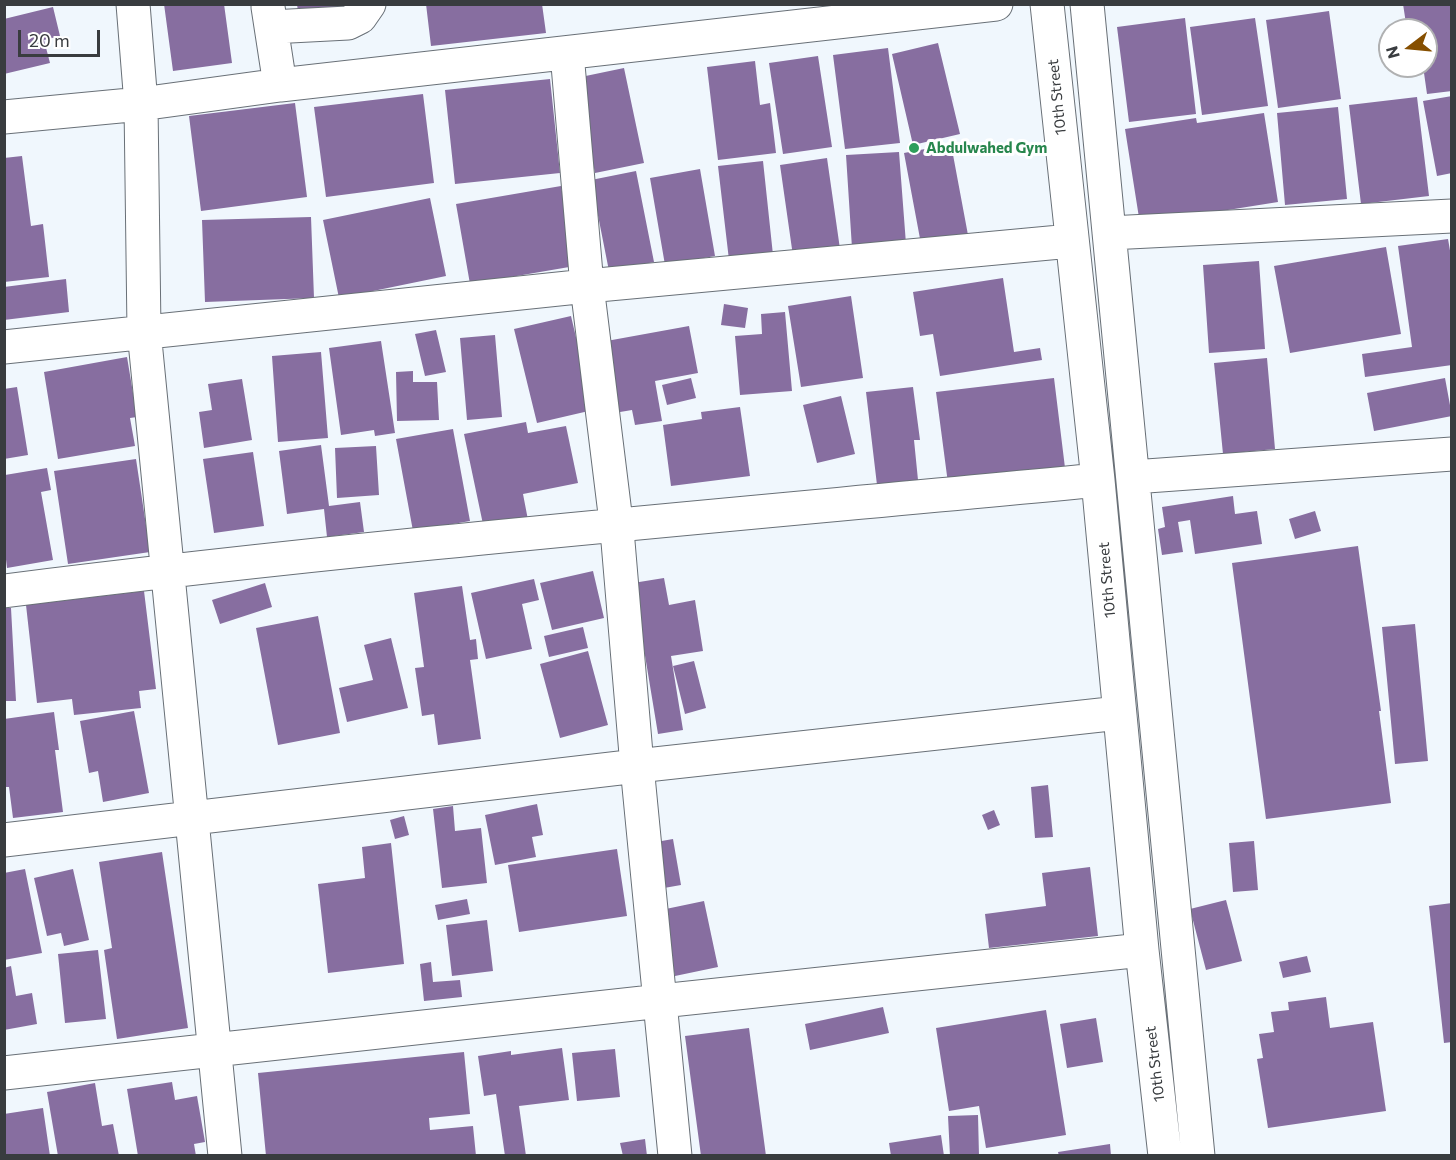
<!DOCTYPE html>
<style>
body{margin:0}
#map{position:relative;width:1456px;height:1160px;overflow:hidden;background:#f0f7fd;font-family:Commissioner,sans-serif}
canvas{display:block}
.frame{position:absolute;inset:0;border:6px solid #393c3f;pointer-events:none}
.north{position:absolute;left:1378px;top:18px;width:60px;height:60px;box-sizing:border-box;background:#fff;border:2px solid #b0b1b2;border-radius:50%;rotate:254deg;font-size:16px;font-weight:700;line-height:24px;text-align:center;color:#393c3f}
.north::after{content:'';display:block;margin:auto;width:21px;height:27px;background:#864f00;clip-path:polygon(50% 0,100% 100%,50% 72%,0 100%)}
.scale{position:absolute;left:18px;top:30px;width:82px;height:27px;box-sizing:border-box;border:3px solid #393c3f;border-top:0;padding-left:8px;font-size:18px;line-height:21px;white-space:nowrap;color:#393c3f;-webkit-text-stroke:4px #fff;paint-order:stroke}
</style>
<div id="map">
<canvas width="1456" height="1160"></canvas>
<div class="frame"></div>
<div class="north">N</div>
<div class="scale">20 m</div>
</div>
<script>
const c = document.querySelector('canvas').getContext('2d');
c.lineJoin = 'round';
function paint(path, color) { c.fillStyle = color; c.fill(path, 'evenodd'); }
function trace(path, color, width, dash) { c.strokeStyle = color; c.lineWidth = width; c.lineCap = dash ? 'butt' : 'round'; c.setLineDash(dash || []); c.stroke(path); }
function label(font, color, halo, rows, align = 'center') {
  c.font = font + ' Commissioner,sans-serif'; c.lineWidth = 6; c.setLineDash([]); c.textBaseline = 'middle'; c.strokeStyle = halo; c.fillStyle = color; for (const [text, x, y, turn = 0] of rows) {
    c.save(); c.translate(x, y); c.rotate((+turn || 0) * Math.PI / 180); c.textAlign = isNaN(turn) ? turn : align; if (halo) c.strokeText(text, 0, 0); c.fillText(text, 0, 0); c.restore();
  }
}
paint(new Path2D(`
 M164 4H224L232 63 173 71Z
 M297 4H349V7L298 12Z
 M426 4H542L546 33 431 46Z
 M1403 4H1452V91L1427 94 1423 66H1426V30H1407Z
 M53 7 60 36 44 40 50 63 4 74V19Z
 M1329 11 1341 99 1278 108 1266 20Z
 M1185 18 1196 114 1129 122 1117 27Z
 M1255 18 1268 106 1202 115 1190 27Z
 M938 43 960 134 913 145 892 54Z
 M888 48 900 143 845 149 833 55Z
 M818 56 832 147 783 154 769 63Z
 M755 61 760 105 770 103 776 153 718 160 707 67Z
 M624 68 644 163 595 173 576 78Z
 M550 79 560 173 455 184 445 90Z
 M423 94 434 183 326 197 314 107Z
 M1452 96V173L1437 176 1423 101Z
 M1417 97 1429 196 1361 204 1349 105Z
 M295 103 307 197 201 211 189 116Z
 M1338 107 1347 199 1285 205 1277 113Z
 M1264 113 1278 202 1140 224 1125 129 1196 118 1197 123Z
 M951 144 968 235 921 244 904 153Z
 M899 152 906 244 852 248 846 155Z
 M22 156 31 226 43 224 49 277 4 282V158Z
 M827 158 840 249 793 256 780 165Z
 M763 161 773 255 729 260 718 166Z
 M700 169 715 256 665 265 650 178Z
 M636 171 654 262 609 271 591 180Z
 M561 186 575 266 470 284 456 204Z
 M430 198 446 276 339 298 323 220Z
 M311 217 314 298 205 302 202 220Z
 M1448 239 1452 262V365L1365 377 1362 354 1412 347 1398 246Z
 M1386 247 1401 334 1290 353 1274 266Z
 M1259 261 1265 349 1209 353 1203 265Z
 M1003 278 1014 352 1040 348 1042 360 940 376 933 334 920 336 913 292Z
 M66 279 69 312 4 320V287Z
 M851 296 863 378 801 387 788 306Z
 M724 304 748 308 745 328 721 325Z
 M785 312 792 391 740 395 735 336 762 334 761 314Z
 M571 316 593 410 537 423 514 329Z
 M689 326 698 373 655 381 662 421 635 425 632 410 614 413 601 342Z
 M436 330 446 372 425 376 415 334Z
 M495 335 502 417 467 420 460 338Z
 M381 341 395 433 375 436 374 430 341 435 329 348Z
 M321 352 328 438 278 442 272 356Z
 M127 357 137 417 130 418 135 446 58 459 44 372Z
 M1267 358 1275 449 1223 454 1214 363Z
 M413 371V382H437L439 420 397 421 396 372Z
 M691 378 696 398 667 405 662 385Z
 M1054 378 1066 476 949 491 936 392Z
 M1445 378 1452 416 1374 431 1367 393Z
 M242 379 252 440 204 448 199 412 212 410 208 384Z
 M17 387 28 455 4 459V389Z
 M913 387 920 440H914L918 480 877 485 866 392Z
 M841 396 855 454 817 463 803 405Z
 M740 407 750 476 671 486 663 425 702 419 701 412Z
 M526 422 528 433 566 426 578 483 523 494 528 520 484 529 464 434Z
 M453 429 470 521 413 531 396 439Z
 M321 445 329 506 360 502 364 532 327 537 324 509 287 514 279 451Z
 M376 446 379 495 337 498 335 448Z
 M253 452 264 526 214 533 203 459Z
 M136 459 150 552 68 564 54 471Z
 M47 468 51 490 41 492 53 560 7 568 5 551V475Z
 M1233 496 1235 514 1257 511 1262 544 1195 554 1190 520 1178 522 1183 552 1162 555 1158 529 1165 527 1162 507Z
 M1315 511 1321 531 1295 539 1289 519Z
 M1358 546 1381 711H1379L1391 803 1266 819 1232 563Z
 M593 571 604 618 552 630 540 583Z
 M664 578 669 605 695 600 703 651 671 656 683 730 658 734 633 583Z
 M534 579 539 600 522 604 532 649 486 659 471 593Z
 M265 583 272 607 220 624 212 600Z
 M462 586 470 640 476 639 478 659 470 660 481 739 438 745 434 714 422 716 415 668 424 667 414 593Z
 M144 591 156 689 139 691 141 708 74 715 72 699 37 703 26 605Z
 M4 608H11L16 701H4Z
 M318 616 340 733 278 745 256 628Z
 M1415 624 1428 761 1395 764 1382 627Z
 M583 627 588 648 549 657 544 636Z
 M391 638 408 708 347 722 339 688 373 680 364 645Z
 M588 651 608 725 560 738 540 664Z
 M694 661 706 708 685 714 673 666Z
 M134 711 149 793 103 802 98 771 89 773 80 721Z
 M54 712 59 750H55L63 812 13 818 9 787H4V719Z
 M1048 785 1053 837 1035 838 1031 787Z
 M537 804 543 835 532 837 536 857 495 865 485 815Z
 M453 806 455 831 481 828 487 883 442 888 433 809Z
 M994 810 1000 825 988 830 982 815Z
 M404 816 409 835 395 839 390 820Z
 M673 839 681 885 664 888 656 842Z
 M1254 841 1258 890 1233 892 1229 843Z
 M391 843 404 964 328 973 318 884 365 878 362 847Z
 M617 849 627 916 519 932 508 865Z
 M162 852 188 1028 117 1039 104 950 112 948 99 862Z
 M1090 867 1098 936 989 948 985 914 1046 906 1042 873Z
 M25 869 42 953 4 960V873Z
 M73 869 89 940 64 946 61 933 47 936 34 878Z
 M467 899 470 914 438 920 435 905Z
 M1226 900 1242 961 1206 970 1190 909Z
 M704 901 718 967 675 976 661 910Z
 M1452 903V1042L1444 1043 1429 906Z
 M487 920 493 971 452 976 446 925Z
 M98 950 106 1019 65 1023 58 954Z
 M1307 956 1311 972 1283 978 1279 962Z
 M431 962 433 982 460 980 462 997 424 1001 420 964Z
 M11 966 16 996 32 993 37 1024 4 1030V968Z
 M1326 997 1330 1028 1373 1022 1386 1111 1268 1128 1257 1059 1263 1058 1259 1034 1274 1032 1271 1012 1289 1010 1288 1002Z
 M883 1007 889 1033 810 1050 805 1024Z
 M1046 1010 1066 1135 986 1148 979 1106 949 1111 936 1028Z
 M1096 1018 1103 1062 1067 1068 1060 1024Z
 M749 1028 766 1156H701L685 1036Z
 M562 1048 569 1100 519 1106 526 1156H505L496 1094 484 1096 478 1056 511 1051V1055Z
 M615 1049 620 1097 577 1101 572 1053Z
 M464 1052 470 1114 429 1118 430 1130 473 1126 476 1156H266L258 1073Z
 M172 1082 175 1100 197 1096 205 1142 194 1144 196 1156H138L127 1089Z
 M95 1083 102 1126 113 1124 119 1156H58L47 1092Z
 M43 1108 50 1156H4V1114Z
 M978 1115 979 1156H950L948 1116Z
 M941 1135 944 1156H891L889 1143Z
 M645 1139 647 1156H623L620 1143Z
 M1110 1144 1111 1156H1059L1058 1152Z`), '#876ea0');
const minor = new Path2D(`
 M133 4 141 104 144 331 225 1156
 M1047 4 1098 480 1142 950 1165 1156
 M1087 4 1198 1156
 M268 7 280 85
 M271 27 348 23 360 17 369 4
 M567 53 587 286 617 530 637 766 675 1156
 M4 117 141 104 280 85 996 4
 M1109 233 1452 216
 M4 347 587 286 1071 241
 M1133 477 1452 454
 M4 591C368 545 733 515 1098 480
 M4 840 637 766 1119 713
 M4 1073 661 1001 1142 950`);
trace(minor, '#697077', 35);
trace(minor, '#fff', 33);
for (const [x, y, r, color] of [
 [914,148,6,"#2e9e5b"]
]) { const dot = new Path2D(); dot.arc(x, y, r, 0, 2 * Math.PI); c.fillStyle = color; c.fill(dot); trace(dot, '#fff', 2); }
label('15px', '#393c3f', '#fff', [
 ["10th Street",1057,97,-96],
 ["10th Street",1107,580,-95],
 ["10th Street",1155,1064,-97]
]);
label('bold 15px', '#27864d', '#fff', [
 ["Abdulwahed Gym",926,148]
], 'left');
</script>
